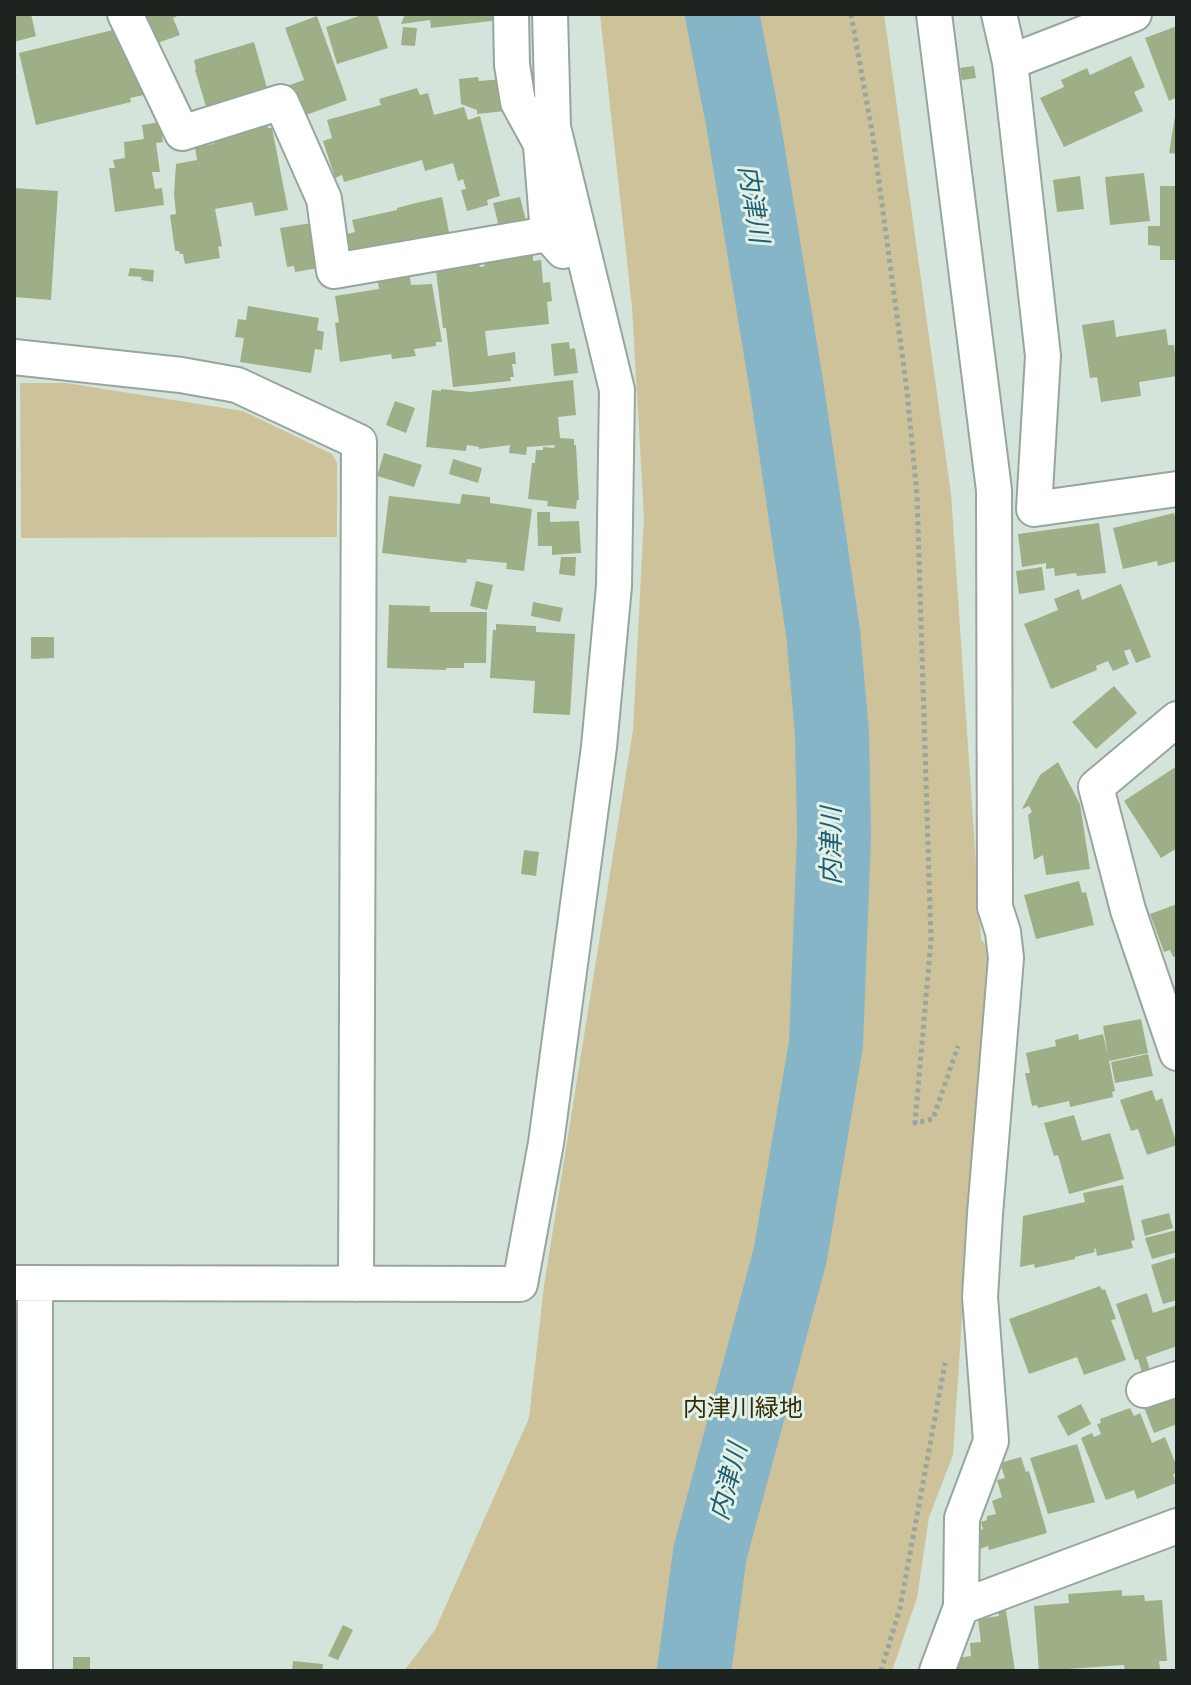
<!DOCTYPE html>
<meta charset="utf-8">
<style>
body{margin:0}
#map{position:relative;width:1191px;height:1685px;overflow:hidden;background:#d4e4da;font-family:"Public Sans",sans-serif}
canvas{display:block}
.frame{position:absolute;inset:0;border:16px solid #1d231f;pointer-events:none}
</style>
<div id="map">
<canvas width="1191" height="1685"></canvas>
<div class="frame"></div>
</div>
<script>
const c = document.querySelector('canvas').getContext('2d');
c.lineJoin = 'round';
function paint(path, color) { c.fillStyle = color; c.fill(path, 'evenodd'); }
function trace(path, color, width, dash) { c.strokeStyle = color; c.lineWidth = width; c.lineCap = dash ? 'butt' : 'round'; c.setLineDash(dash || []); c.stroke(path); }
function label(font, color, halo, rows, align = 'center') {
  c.font = font + ' "Public Sans","Noto Sans JP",sans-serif'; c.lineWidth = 6; c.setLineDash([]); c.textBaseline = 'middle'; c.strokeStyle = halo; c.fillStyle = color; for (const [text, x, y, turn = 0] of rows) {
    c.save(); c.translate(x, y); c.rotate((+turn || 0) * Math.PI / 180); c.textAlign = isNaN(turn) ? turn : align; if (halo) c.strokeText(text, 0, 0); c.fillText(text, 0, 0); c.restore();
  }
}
paint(new Path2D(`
 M600 14H884L951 494 981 939 998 961 985 1106 963 1303 953 1455 929 1517 917 1598 892 1671H404L435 1630 529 1418 544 1286 633 730 644 517 632 307Z
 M20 383H66L243 411 332 454 337 463V537L21 538Z`), '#cec29b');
trace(new Path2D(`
 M694 1671 710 1553 790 1256 826 1044 834 836 832 733 823 632 786 383 743 122 722 14`), '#85b5c7', 74);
paint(new Path2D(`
 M14 14H31L36 36 14 42Z
 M133 14H182L173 18 180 35 149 46Z
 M365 14H377L388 48 337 64 326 27Z
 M405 14H499L500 20 431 28 430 20 401 24Z
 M317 16 347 100 295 119 284 87 304 80 285 28Z
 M1177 26V97L1169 101 1145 38Z
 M403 27 417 28 415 46 401 45Z
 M121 28 132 46 144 95 130 98 131 102 36 125 19 53Z
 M254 42 269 95 208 113 195 70 196 69 194 60Z
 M1131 56 1145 87 1134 92 1143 111 1064 147 1040 98 1064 87 1061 80 1087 68 1090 75Z
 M974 66 976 78 962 80 960 68Z
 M478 77 479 81 503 79 505 111 477 114V110L461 104 459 79Z
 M417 88 420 95 428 93 434 115 464 107 468 120 480 116 500 196 487 200 488 205 467 211 461 190 466 189 463 179 458 181 453 163 425 171 422 160 344 182 342 175 335 178 323 141 332 138 327 120 381 105 379 99Z
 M265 116 268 128H272L288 210 255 216 252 202 215 209 222 246 218 247 220 258 185 264 183 254H180L179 251H175L170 215 176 214 174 194 176 164 197 160 195 147 214 144 212 134Z
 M1175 116H1177V154L1169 153Z
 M160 122 163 142 156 143 160 172H152L155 189 162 188 164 205 115 212 109 168H115L113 160 125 158 124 142 144 139 142 125Z
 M1144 173 1150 221 1110 225 1105 177Z
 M1080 176 1084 209 1057 212 1053 180Z
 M1160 186H1177V260H1160V246L1148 245V226H1160Z
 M14 188 58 191 51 300 14 297Z
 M442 197 451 242 353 262 347 234 355 232 352 220 397 210V208L412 204Z
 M520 197 526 221 499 227 493 203Z
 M318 222 325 267 295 272 294 266 287 267 280 228Z
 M533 254V261L541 260 543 283 550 282 552 301 547 302 549 324 485 331 488 356 515 352 516 364H512L514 377H510L511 381 453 387 446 328H443L435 263 479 257 480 267 485 266 484 261Z
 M130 268 154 270 153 282 141 280 142 277 128 276Z
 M409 271 411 285 432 284 442 342H436V346L414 349 416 356 392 359 391 354 340 362 335 323 339 322 335 296 379 289 377 275Z
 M248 306 319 318 317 330 324 332 322 350 315 349 311 373 240 362 244 338 235 337 238 319 246 320Z
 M1114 320 1116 337 1166 329 1168 345H1174L1177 376 1139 382 1141 396 1101 402 1097 377 1090 378 1082 325Z
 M569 342 570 349 575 348 578 373 554 376 551 344Z
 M573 380 576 415 558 417 560 438 574 439V445H576L579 500H577L576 509 547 506 548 501 528 499 532 463H535L536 450H543V447L554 448 555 445 527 447 526 455 509 453 510 445 479 449V447L467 445 466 451 426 447 432 390 441 391V389L470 392Z
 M395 401 415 408 406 433 386 425Z
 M384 453 422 465 414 487 377 476Z
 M453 459 482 468 478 483 449 474Z
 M462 494 490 497V503L532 509 524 571 506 569 507 563 467 559 466 563 382 553 389 496 460 504Z
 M537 512H550V522L579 521 581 553 552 555V546H538Z
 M1174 513 1177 526V561L1158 566 1157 561 1123 569 1113 528Z
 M1099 523 1106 573 1077 576 1076 573 1055 576 1054 568 1046 569V563L1022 567 1018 534Z
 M561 557H576L575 576 559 574Z
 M1042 567 1045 590 1019 594 1016 571Z
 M476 581 493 585 487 610 470 606Z
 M1121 584 1151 657 1136 663 1130 649 1124 651 1129 664 1113 671 1108 661 1096 666 1097 670 1051 689 1024 624 1058 610 1054 599 1079 589 1082 600Z
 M533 602 563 608 560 622 531 616Z
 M389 605 430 606V612H487L486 663H464V668H446V670L387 668Z
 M496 624 536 626V632L575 634 570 715 533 713 535 681 490 678 493 630H496Z
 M31 637H54V658L31 659Z
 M1114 686 1137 713 1096 749 1072 722Z
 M1058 762 1080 804 1090 869 1046 875 1043 855 1034 860 1028 815 1032 812 1029 806 1022 809 1040 775Z
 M1177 766V848L1161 858 1124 801Z
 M524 850 539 852 536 876 521 874Z
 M1079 881 1082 893 1086 892 1094 925 1036 939 1024 895Z
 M1177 904V956L1173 957 1170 950 1164 952 1150 914Z
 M1141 1019 1148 1053 1109 1061 1115 1091 1112 1092 1113 1097 1070 1107 1069 1101 1038 1108 1037 1105 1032 1106 1025 1073H1030L1026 1053 1056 1046 1055 1040 1078 1034 1079 1040 1103 1034 1108 1056 1103 1026Z
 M1148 1054 1153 1076 1115 1083 1111 1062Z
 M1152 1090 1156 1101 1162 1098 1177 1145 1147 1155 1138 1129 1131 1131 1120 1100Z
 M1074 1115 1082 1141 1110 1133 1124 1179 1069 1194 1058 1155 1054 1156 1044 1123Z
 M1123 1185 1135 1240 1131 1241 1133 1248 1097 1256 1096 1249 1094 1248 1095 1252 1075 1257V1259L1035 1268 1034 1264 1020 1267 1023 1216 1085 1202 1083 1193Z
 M1169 1213 1173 1228 1145 1236 1141 1220Z
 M1177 1230V1252L1152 1259 1145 1238Z
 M1177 1257V1300L1163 1304 1151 1265Z
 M1100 1286 1102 1290 1105 1289 1116 1319 1111 1320 1126 1360 1084 1375 1077 1357 1029 1374 1009 1319Z
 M1147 1293 1153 1313 1177 1305V1346L1146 1357 1151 1374 1143 1376 1138 1359 1135 1360 1116 1304Z
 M1177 1386V1424L1154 1433 1141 1400Z
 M1081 1404 1091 1424 1068 1436 1057 1416Z
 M1130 1408 1134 1416 1140 1413 1152 1443 1165 1437 1177 1467V1473L1173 1474 1176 1483 1137 1499 1134 1490 1106 1500 1081 1438 1092 1433 1094 1437 1101 1434 1097 1424 1101 1423 1100 1419Z
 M1077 1444 1095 1502 1048 1514 1030 1458Z
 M1021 1457 1026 1472 1029 1471 1047 1533 989 1550 988 1546 980 1549 974 1532 983 1529 981 1522 987 1520V1516L996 1514 992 1501 1002 1497 997 1480 1005 1478 1000 1463Z
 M1122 1590V1596L1144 1595 1145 1601 1162 1600 1167 1661H1159L1160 1669 1125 1671 1124 1665 1039 1671 1034 1606 1069 1603 1068 1594Z
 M1006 1610 1015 1671H954L958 1658 971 1656 970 1643 981 1642 978 1619 999 1616 998 1612Z
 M343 1625 353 1630 338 1660 328 1656Z
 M73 1657H90V1671H73Z
 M293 1661 323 1664 322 1671H292Z`), '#9eae86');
const minor = new Path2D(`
 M125 14 182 133 281 102 324 199 334 271 548 234
 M511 14 512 65 518 102 541 144
 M934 14 994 490 995 907 1003 932 1006 958 985 1214 980 1297 991 1441 962 1518 961 1607 937 1671
 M999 14 1010 62 1043 356 1034 509 1177 489
 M1010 62 1134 14
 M541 146 548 234 563 251
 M14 357 181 375 237 385 359 442 356 1284
 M1177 719 1096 787 1128 910 1177 1053
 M14 1283 520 1284 546 1143 599 747 614 586 617 390 553 127 550 14
 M35 1283V1671
 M1144 1390 1177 1379
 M961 1607 1177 1526`);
trace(minor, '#97a69d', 38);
trace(new Path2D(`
 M851 14 873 137 907 391 917 495 931 940 915 1123 933 1119 958 1046
 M881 1671 900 1608 945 1363`), '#99a59d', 5, [4, 4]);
trace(minor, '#fff', 34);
label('24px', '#342b07', '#e1f1e7', [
 ["内津川緑地",743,1409]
]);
label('italic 26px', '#1f5e72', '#e1f1e7', [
 ["内津川",753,204,81],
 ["内津川",832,846,-90],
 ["内津川",729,1482,-75]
]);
</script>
